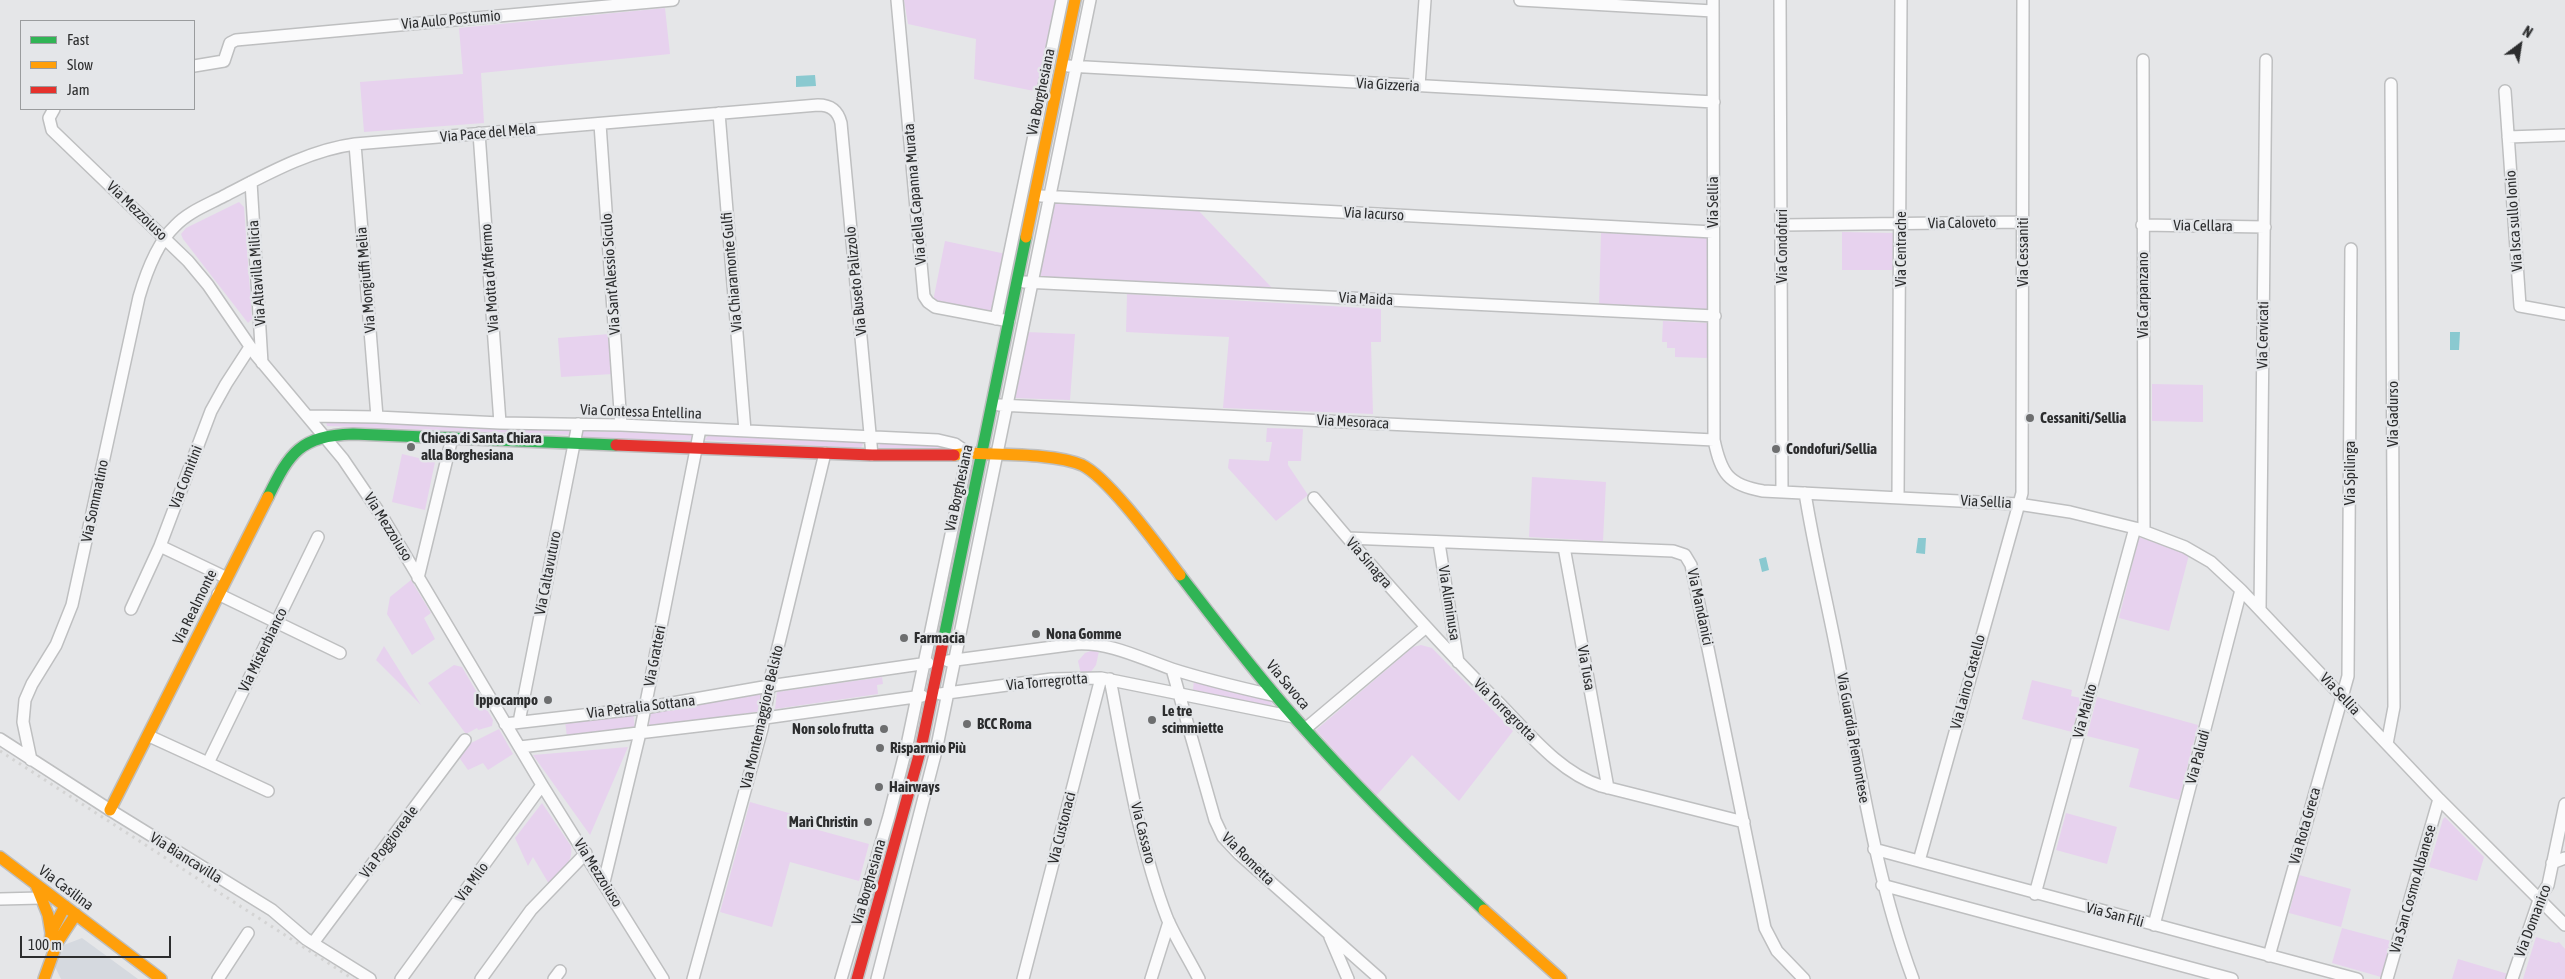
<!DOCTYPE html>
<meta charset="utf-8">
<style>
body{margin:0}
#map{position:relative;width:2565px;height:979px;overflow:hidden;background:#e5e6e8;font-family:"Asap Condensed",sans-serif}
canvas{display:block}
.legend{position:absolute;left:20px;top:20px;width:175px;height:90px;box-sizing:border-box;background:#e4e6e9;border:1px solid #9a9c9e;margin:0;padding:6px 9px;list-style:none;font-size:15px;color:#2c2d2e}
.legend li{display:flex;align-items:center;gap:10px;height:25px}
.legend b{width:25px;border:1px solid #9a9c9e}
.north{position:absolute;left:2495px;top:20px;width:50px;height:50px;-webkit-text-stroke:4px #e4e6e9;paint-order:stroke;rotate:31deg;font-size:14px;font-weight:700;line-height:20px;text-align:center;color:#2c2d2e}
.north::after{content:'';display:block;margin:auto;width:18px;height:22px;background:#2c2d2e;clip-path:polygon(50% 0,100% 100%,50% 72%,0 100%)}
.scale{position:absolute;left:20px;top:936px;width:151px;height:22px;box-sizing:border-box;border:2px solid #2c2d2e;border-top:0;padding-left:6px;font-size:15px;line-height:18px;white-space:nowrap;color:#2c2d2e;-webkit-text-stroke:4px #e4e6e9;paint-order:stroke}
</style>
<div id="map">
<canvas width="2565" height="979"></canvas>
<ul class="legend">
<li><b style="height:6px;background:#30b455"></b>Fast</li>
<li><b style="height:6px;background:#ff9f0a"></b>Slow</li>
<li><b style="height:6px;background:#e5322d"></b>Jam</li>
</ul>
<div class="north">N</div>
<div class="scale">100 m</div>
</div>
<script>
const c = document.querySelector('canvas').getContext('2d');
c.lineJoin = 'round';
function paint(path, color) { c.fillStyle = color; c.fill(path, 'evenodd'); }
function trace(path, color, width, dash) { c.strokeStyle = color; c.lineWidth = width; c.lineCap = dash ? 'butt' : 'round'; c.setLineDash(dash || []); c.stroke(path); }
function label(font, color, halo, rows, align = 'center') {
  c.font = font + ' "Asap Condensed",sans-serif'; c.lineWidth = 5; c.setLineDash([]); c.textBaseline = 'middle'; c.strokeStyle = halo; c.fillStyle = color; for (const [text, x, y, turn = 0] of rows) {
    c.save(); c.translate(x, y); c.rotate((+turn || 0) * Math.PI / 180); c.textAlign = isNaN(turn) ? turn : align; if (halo) c.strokeText(text, 0, 0); c.fillText(text, 0, 0); c.restore();
  }
}
paint(new Path2D(`
 M82 938 138 979H61L55 967 64 945Z`), '#d5d9df');
paint(new Path2D(`
 M904 0H1057L1039 92 974 79 976 39 908 24Z
 M665 8 670 54 481 73 484 123 364 132 360 82 463 74 459 28Z
 M239 202 244 207 252 319 248 323 183 239 181 234 186 228Z
 M1054 203 1197 209 1274 290 1036 280Z
 M1842 232 1893 233V270H1842Z
 M1601 233 1709 236 1707 310 1599 306Z
 M945 241 1006 254 993 314 933 301Z
 M1127 294 1381 309V342H1371L1373 414 1223 408 1229 337 1126 332Z
 M1663 321 1708 323 1707 358 1675 357V348H1667V342H1662Z
 M1026 332 1075 334 1070 400 1013 398Z
 M610 334 613 374 561 377 558 338Z
 M2152 384 2203 385V422L2152 421Z
 M336 419 566 430 571 432V435L327 426 326 421Z
 M1267 428 1303 429 1301 461H1288V465L1308 495 1276 521 1228 468 1229 459 1269 461 1272 442H1266Z
 M583 431 689 434 694 436 695 440 583 439 581 435Z
 M709 435 861 442 863 444 861 448 704 440Z
 M880 442 947 444 954 448H879Z
 M402 454 435 462 425 510 392 502Z
 M1532 477 1606 482 1603 541 1529 537Z
 M2139 537 2189 555 2169 631 2119 618Z
 M411 580 431 613 424 618 435 639 412 655 387 614 390 597Z
 M1421 645 1432 648 1513 731 1459 801 1412 755 1376 796 1316 730 1413 647Z
 M384 646 421 705 376 660Z
 M1093 650 1099 651 1096 665 1090 673 1081 674 1078 661 1085 653Z
 M454 665 462 667 493 720 492 726 478 730 477 728 466 734 428 683Z
 M882 677 883 684 877 685 878 694 775 709 777 692Z
 M1194 680 1265 698 1273 704 1268 706 1193 690Z
 M2032 680 2072 690 2071 696 2081 698 2072 732 2022 719Z
 M765 691 763 711 649 727 651 709Z
 M2097 697 2198 725 2179 800 2129 787 2139 749 2087 736Z
 M633 712 635 728 567 737 565 721Z
 M499 729 513 754 488 770 483 763 468 770 458 756 467 745Z
 M628 747 590 835 533 755Z
 M750 802 803 817 800 825 869 844 859 881 790 862 772 927 720 912Z
 M542 803 571 846C574 863 560 872 549 884L533 857 528 866 515 838Z
 M2066 813 2117 827 2107 864 2056 850Z
 M2445 817 2484 857 2477 881 2429 867 2443 819Z
 M2299 875 2351 889 2341 927 2289 913Z
 M2342 928 2391 941 2381 977 2332 963Z
 M2536 937 2556 943 2559 942 2565 949V979H2523Z
 M2458 959 2508 974 2506 979H2452Z`), '#e7d2ee');
paint(new Path2D(`
 M815 75 816 86 796 87V76Z
 M2450 332H2460L2459 350H2450Z
 M1918 538H1926L1925 554 1916 553Z
 M1766 557 1769 570 1762 572 1759 559Z`), '#8ac9d0');
const street = new Path2D(`
 M897 0 924 296 928 302 935 307 1009 321
 M1520 0 1713 11
 M1713 0 1714 440C1721 473 1728 485 1763 491L2018 504 2070 512 2135 528 2185 547 2211 562 2241 590 2439 799 2565 925
 M1780 0 1782 492
 M2143 60 2144 531
 M194 66 224 61 230 43 236 40 673 0
 M1068 66 1714 102
 M1419 86 1425 0
 M2505 91 2520 306 2565 314
 M54 109 49 118 52 130 188 261 208 285 256 355 343 459 385 521 542 785 663 979
 M719 113 745 431
 M600 124 621 425
 M479 133 500 423
 M2508 137 2565 135
 M355 144 377 417
 M251 182 262 363
 M1041 196 1713 232
 M1782 225 2023 222
 M2142 225 2265 227
 M1024 282 1715 316
 M996 319 1062 0
 M999 405 1714 440
 M309 416 377 417 500 423 621 425 938 440 955 444 968 453 907 745 889 816 841 979
 M1805 493C1815 556 1831 617 1842 680 1862 781 1877 882 1913 979
 M1898 497 1901 0
 M1314 498C1374 570 1435 640 1502 706 1531 736 1561 773 1601 786L1744 822
 M1348 538 1673 551 1685 555 1691 565 1765 928 1777 951 1804 979
 M1439 543 1458 662
 M1564 547 1608 788
 M225 577 160 546 211 411 226 384 250 347
 M418 578 452 438
 M218 594 340 653
 M131 609 160 546
 M2260 609 2266 60
 M948 661 1076 644C1110 642 1140 658 1172 669 1206 680 1241 688 1276 696
 M1172 669 1215 820 1223 837 1239 854 1380 979
 M1110 679C1125 756 1139 845 1167 918 1176 939 1189 959 1199 979
 M940 694 1052 679 1101 678 1294 717
 M519 722 578 424
 M505 724 644 708 769 686 928 663
 M1305 729 1425 628
 M149 736 208 763 318 537
 M0 739 110 810 272 910 306 939 370 979
 M2387 744 2394 707 2391 84
 M520 747 765 718 922 696
 M31 760 23 722 25 700 32 684 56 645 72 605 139 297C146 273 157 243 175 226 188 212 207 205 224 196 265 175 309 150 355 144L818 105C831 105 838 111 841 123L872 455
 M208 763 268 791
 M1874 849 2357 979
 M1919 861 2022 493 2023 0
 M2552 863 2565 858
 M604 882 640 733 700 429
 M1882 885 2232 979
 M2035 894 2135 528
 M0 899 41 898
 M2154 925 2241 590
 M1330 937 1348 979
 M313 943 465 740
 M2269 956 2348 676 2351 249
 M218 979 248 933
 M401 979 542 785
 M481 979 531 910 586 853
 M554 979 560 971
 M693 979 762 729 771 676 825 453
 M877 979 936 751 1090 0
 M1023 979 1101 678
 M1151 979 1169 922
 M2387 979 2439 799
 M2512 979 2540 897 2548 885 2565 804`);
const fast = new Path2D(`
 M268 497C290 452 300 436 353 434L616 445
 M1180 575C1217 623 1254 672 1295 718 1354 785 1418 848 1484 910
 M943 642 1026 237`);
const slow = new Path2D(`
 M1026 237 1075 0
 M954 455 968 453C998 455 1055 453 1082 465 1109 478 1160 549 1180 575
 M110 810 268 497
 M0 857 161 979
 M36 885 48 915 51 933
 M1484 910 1561 979
 M50 944 51 933 65 906
 M44 979 57 943 76 914`);
const jam = new Path2D(`
 M616 445 872 455H954
 M857 979 921 748 943 642`);
trace(street, '#bebfc0', 14);
trace(fast, '#bebfc0', 14);
trace(slow, '#bebfc0', 14);
trace(jam, '#bebfc0', 14);
trace(street, '#fbfbfc', 11);
trace(fast, '#30b455', 11);
trace(slow, '#ff9f0a', 11);
trace(jam, '#e5322d', 11);
trace(new Path2D(`
 M0 751 353 979`), '#d4d4d4', 3, [2.5, 5]);
for (const [x, y, r, color] of [
 [2030,418,5,"#6d6e6f"],
 [411,447,5,"#6d6e6f"],
 [1776,449,5,"#6d6e6f"],
 [1036,634,5,"#6d6e6f"],
 [904,638,5,"#6d6e6f"],
 [548,700,5,"#6d6e6f"],
 [1152,720,5,"#6d6e6f"],
 [967,724,5,"#6d6e6f"],
 [884,729,5,"#6d6e6f"],
 [880,748,5,"#6d6e6f"],
 [879,787,5,"#6d6e6f"],
 [868,822,5,"#6d6e6f"]
]) { const dot = new Path2D(); dot.arc(x, y, r, 0, 2 * Math.PI); c.fillStyle = color; c.fill(dot); trace(dot, '#e4e6e9', 2); }
label('15px', '#2c2d2e', '#e4e6e9', [
 ["Via Aulo Postumio",451,20,-5],
 ["Via Gizzeria",1388,85,3],
 ["Via Borghesiana",1041,92,-78],
 ["Via Pace del Mela",488,133,-5],
 ["Via della Capanna Murata",915,194,-95],
 ["Via Sellia",1713,202,-90],
 ["Via Mezzoiuso",137,211,44],
 ["Via Iacurso",1374,214,3],
 ["Via Isca sullo Ionio",2514,221,-94],
 ["Via Caloveto",1962,223,-1],
 ["Via Cellara",2203,226,1],
 ["Via Condofuri",1782,246,-90],
 ["Via Centrache",1901,249,-90],
 ["Via Cessaniti",2023,252,-90],
 ["Via Chiaramonte Gulfi",732,272,-95],
 ["Via Altavilla Milicia",257,273,-94],
 ["Via Sant'Alessio Siculo",611,274,-94],
 ["Via Motta d'Affermo",490,278,-94],
 ["Via Mongiuffi Melia",366,280,-95],
 ["Via Buseto Palizzolo",856,281,-96],
 ["Via Carpanzano",2143,295,-90],
 ["Via Maida",1366,299,3],
 ["Via Cervicati",2263,335,-89],
 ["Via Contessa Entellina",641,412,2],
 ["Via Gadurso",2393,414,-90],
 ["Via Mesoraca",1353,422,3],
 ["Via Spilinga",2350,473,-90],
 ["Via Comitini",186,477,-69],
 ["Via Borghesiana",959,488,-78],
 ["Via Sommatino",95,501,-78],
 ["Via Sellia",1986,502,3],
 ["Via Mezzoiuso",388,527,58],
 ["Via Sinagra",1369,563,49],
 ["Via Caltavuturo",548,573,-79],
 ["Via Aliminusa",1449,603,81],
 ["Via Realmonte",195,607,-64],
 ["Via Mandanici",1700,607,78],
 ["Via Misterbianco",263,650,-64],
 ["Via Gratteri",655,656,-79],
 ["Via Tusa",1586,668,80],
 ["Via Torregrotta",1047,682,-5],
 ["Via Laino Castello",1968,682,-75],
 ["Via Savoca",1288,685,50],
 ["Via Sellia",2340,694,47],
 ["Via Petralia Sottana",641,707,-7],
 ["Via Torregrotta",1505,710,45],
 ["Via Malito",2085,711,-75],
 ["Via Montemaggiore Belsito",762,717,-77],
 ["Via Guardia Piemontese",1853,738,80],
 ["Via Paludi",2198,757,-75],
 ["Via Rota Greca",2305,826,-74],
 ["Via Custonaci",1062,828,-76],
 ["Via Cassaro",1143,833,76],
 ["Via Poggioreale",389,842,-53],
 ["Via Biancavilla",186,858,32],
 ["Via Rometta",1248,859,45],
 ["Via Mezzoiuso",598,873,58],
 ["Via Milo",472,882,-54],
 ["Via Borghesiana",869,882,-74],
 ["Via Casilina",66,888,37],
 ["Via San Cosmo Albanese",2413,889,-74],
 ["Via San Fili",2115,915,15],
 ["Via Domanico",2533,921,-69]
]);
label('bold 15px', '#2c2d2e', '#e4e6e9', [
 ["Cessaniti/Sellia",2040,418],
 ["Chiesa di Santa Chiara",421,438],
 ["alla Borghesiana",421,455],
 ["Condofuri/Sellia",1786,449],
 ["Nona Gomme",1046,634],
 ["Farmacia",914,638],
 ["Ippocampo",538,700,"right"],
 ["Le tre",1162,711],
 ["scimmiette",1162,728],
 ["BCC Roma",977,724],
 ["Non solo frutta",874,729,"right"],
 ["Risparmio Più",890,748],
 ["Hairways",889,787],
 ["Marì Christin",858,822,"right"]
], 'left');
</script>
